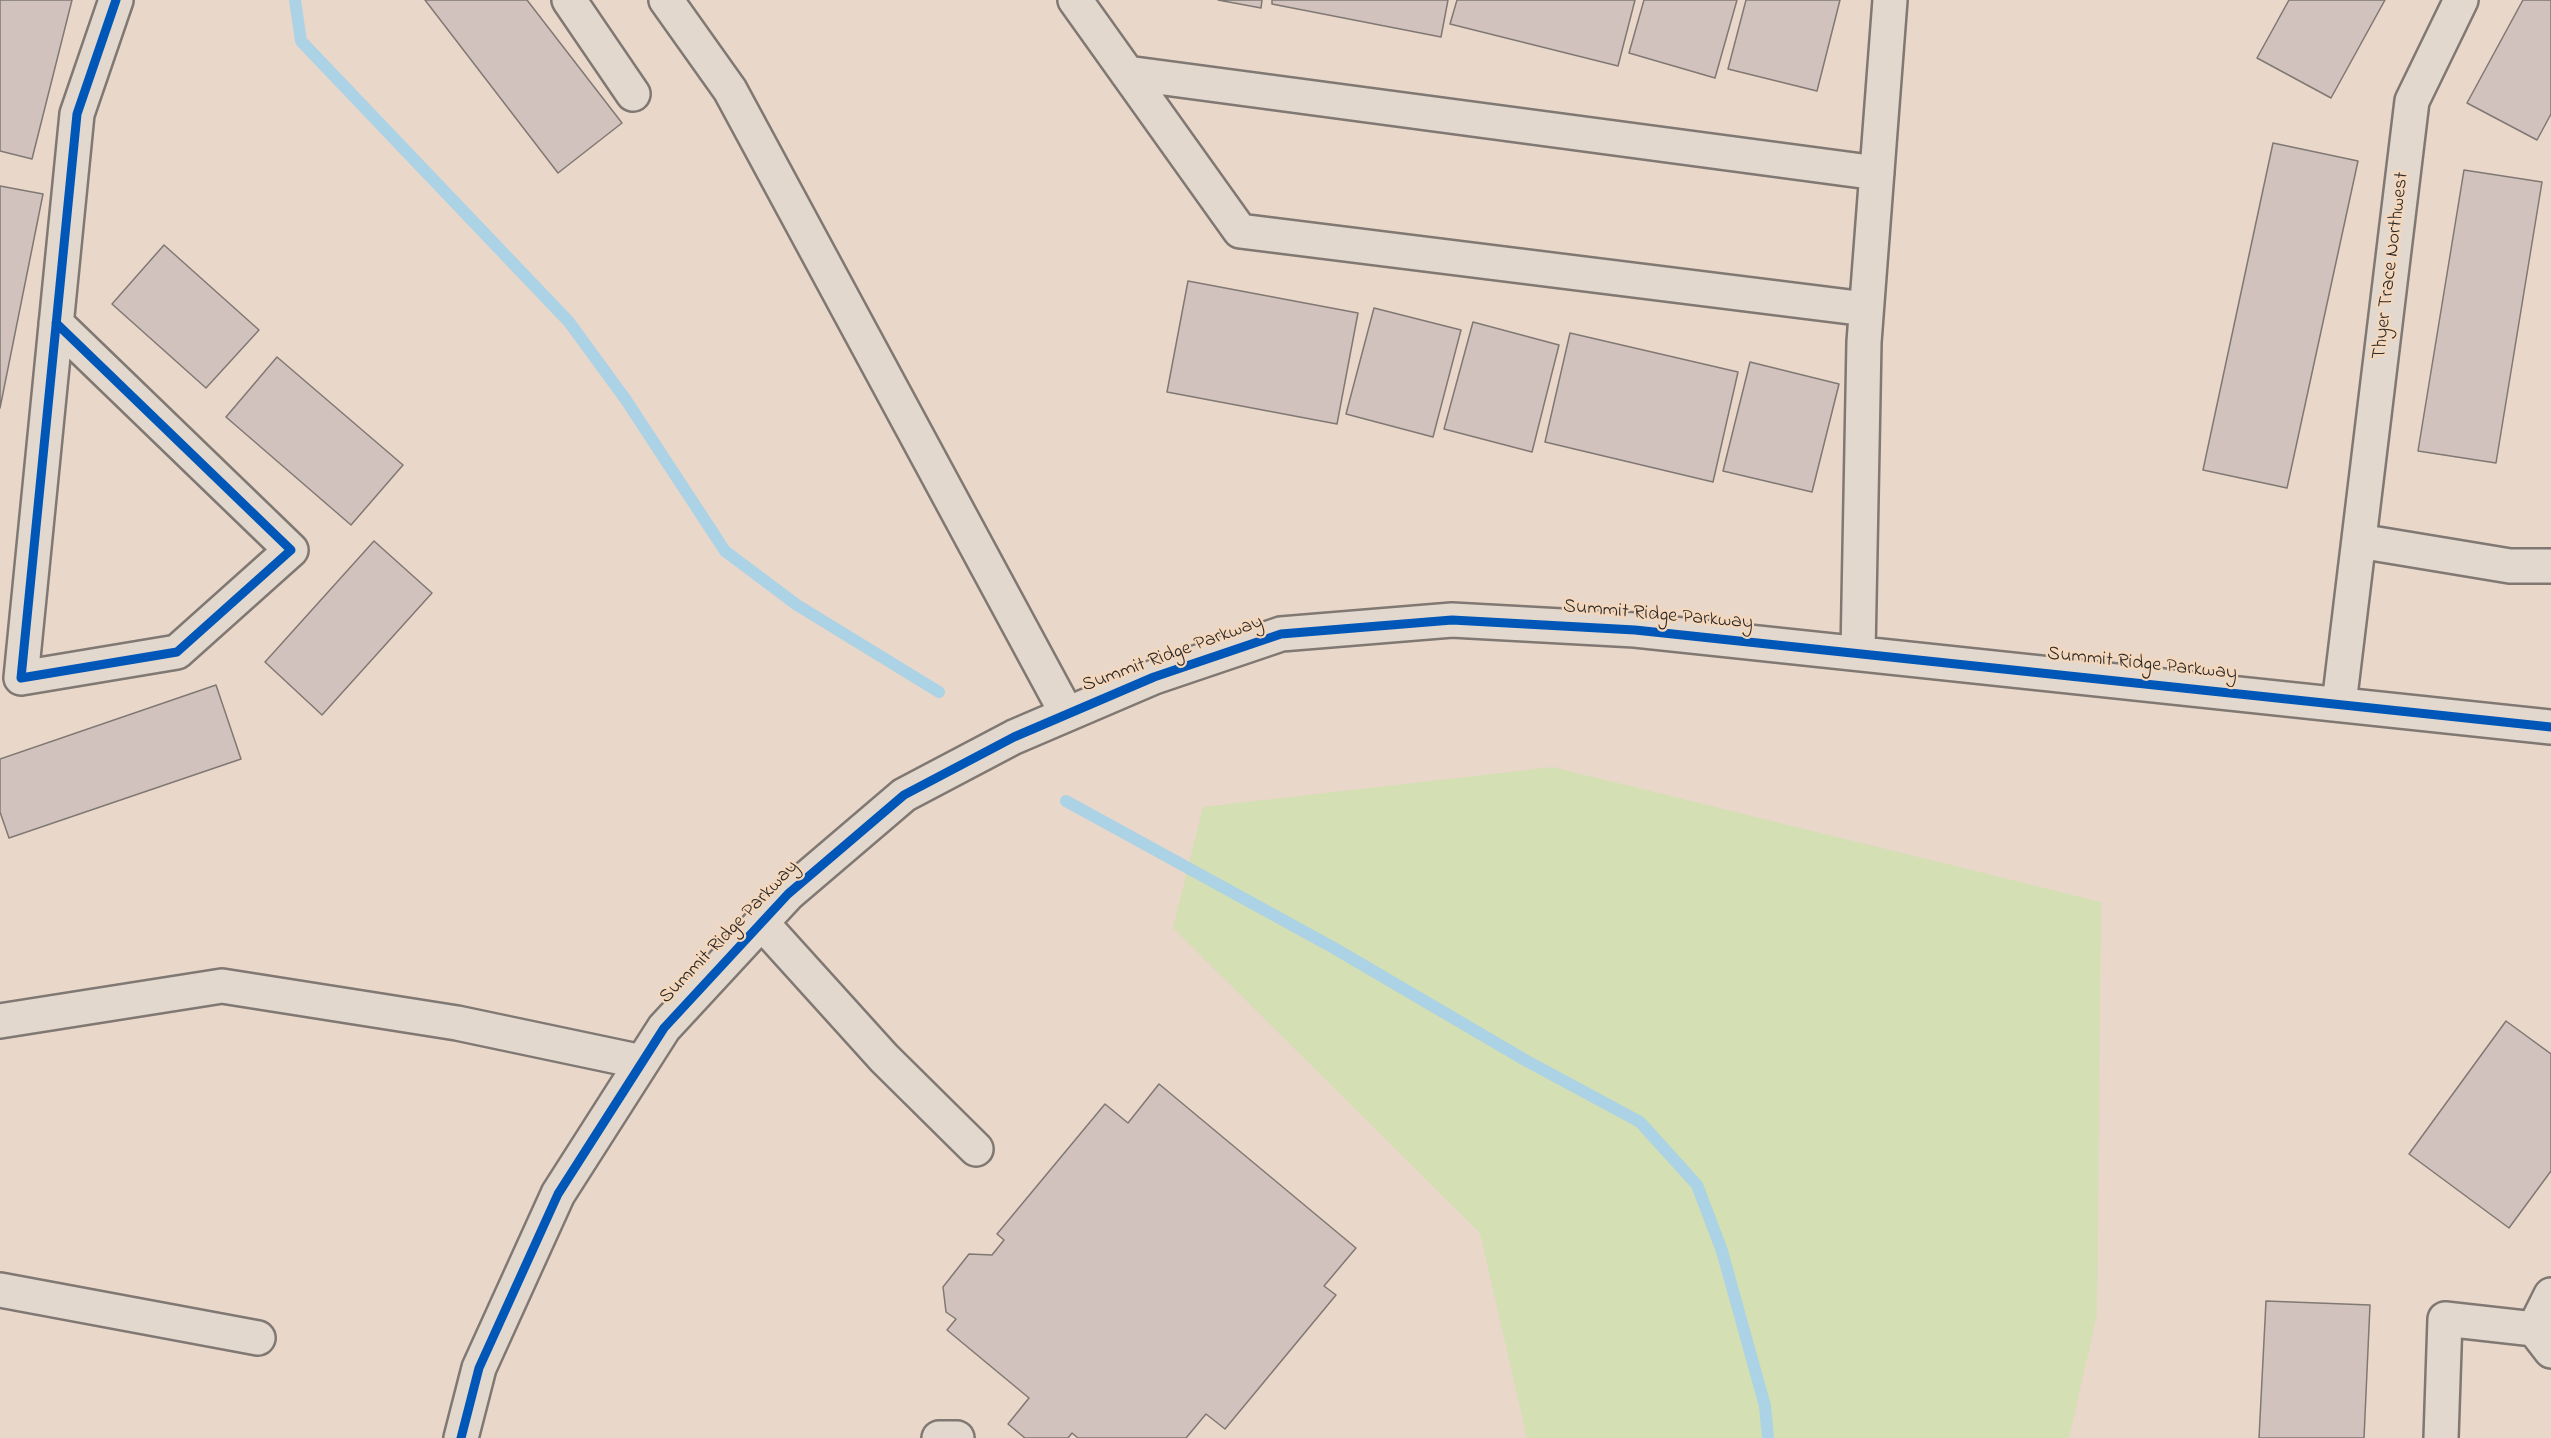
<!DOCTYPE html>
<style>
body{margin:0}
canvas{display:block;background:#e9d7ca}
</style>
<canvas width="2551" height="1438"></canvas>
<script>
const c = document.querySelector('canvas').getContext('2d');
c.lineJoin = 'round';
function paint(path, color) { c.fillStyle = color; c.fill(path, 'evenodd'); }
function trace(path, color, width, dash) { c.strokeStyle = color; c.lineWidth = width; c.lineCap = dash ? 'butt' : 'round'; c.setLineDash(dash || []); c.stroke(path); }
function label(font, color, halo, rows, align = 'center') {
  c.font = font + ' "Indie Flower",sans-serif'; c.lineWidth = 4.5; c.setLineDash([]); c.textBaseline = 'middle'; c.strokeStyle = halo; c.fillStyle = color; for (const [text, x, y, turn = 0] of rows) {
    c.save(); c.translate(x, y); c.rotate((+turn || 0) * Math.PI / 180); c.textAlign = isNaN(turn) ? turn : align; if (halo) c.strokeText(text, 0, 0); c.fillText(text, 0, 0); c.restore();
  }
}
paint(new Path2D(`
 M1553 767 2101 902 2097 1314 2069 1438H1527L1480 1233 1173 928 1203 807Z`), '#d4dfb3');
trace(new Path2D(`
 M295 0 301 41 569 322 626 400 725 551 797 605 939 692
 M1066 801 1334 948 1525 1060 1640 1122 1697 1185 1722 1251 1765 1406 1768 1438`), '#abd2e5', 12);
const building = new Path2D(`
 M0 0H72L32 159 0 151Z
 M425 0H527L622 123 558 173Z
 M1218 0H1262L1261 8Z
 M1272 0H1448L1441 37 1272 4Z
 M1457 0H1635L1618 66 1450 24Z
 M1644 0H1737L1715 78 1629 53Z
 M1746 0H1840L1817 91 1728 69Z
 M2289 0H2385L2331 98 2257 58Z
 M2523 0H2551V114L2537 140 2467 103Z
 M2273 143 2358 161 2287 488 2203 470Z
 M2464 170 2542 182 2496 463 2418 451Z
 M0 186 43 194 0 408Z
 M164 245 259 330 206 388 112 304Z
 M1188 281 1358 313 1337 424 1167 392Z
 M1374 308 1461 330 1433 437 1346 414Z
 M1473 322 1559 345 1532 452 1444 429Z
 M1570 333 1738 372 1713 482 1545 442Z
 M277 357 403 465 351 525 226 417Z
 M1750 362 1839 384 1812 492 1723 471Z
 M374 541 432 593 322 715 265 662Z
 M216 685 241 759 9 838 0 812V759Z
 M2506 1021 2551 1054V1171L2509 1228 2409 1154Z
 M1159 1084 1356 1248 1324 1286 1336 1295 1225 1429 1206 1414 1186 1438H1078L1072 1433 1068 1438H1025L1008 1424 1029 1398 947 1330 956 1319 946 1312 943 1287 969 1254 992 1255 1004 1240 997 1234 1105 1104 1128 1123Z
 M2266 1301 2370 1305 2364 1438H2259Z`);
paint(building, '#d1c2bd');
trace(building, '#807873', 1.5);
const minor = new Path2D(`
 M569 0 633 94
 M666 0 730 90 1067 714
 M1075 0 1240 231 1866 309
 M1127 73 1877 173
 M56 323 291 550 177 652 21 678 77 114 116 0
 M2359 541 2510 566H2551
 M1858 653 1864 342 1890 0
 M2339 704 2412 101 2461 0
 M761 922 884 1058 976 1149
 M0 1021 222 986 457 1023 642 1062
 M0 1290 258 1338
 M2534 1329 2551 1295
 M461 1438 479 1368 558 1194 664 1028 788 894 904 795 1014 737 1154 677 1281 634 1452 620 1635 630 2551 727
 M939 1438H957
 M2441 1438 2445 1319 2534 1329 2551 1351`);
trace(minor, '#807873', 38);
trace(minor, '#e3d8cd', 33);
trace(new Path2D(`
 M56 323 291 550 177 652 21 678 77 114 116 0
 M461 1438 479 1368 558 1194 664 1028 788 894 904 795 1014 737 1154 677 1281 634 1452 620 1635 630 2551 727`), '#0057b8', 9);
label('20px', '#2b2b2b', '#f5d7bb', [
 ["Thyer Trace Northwest",2392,266,-83],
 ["Summit Ridge Parkway",1658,616,5],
 ["Summit Ridge Parkway",1173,655,-20],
 ["Summit Ridge Parkway",2142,665,6],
 ["Summit Ridge Parkway",730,933,-46]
]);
</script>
